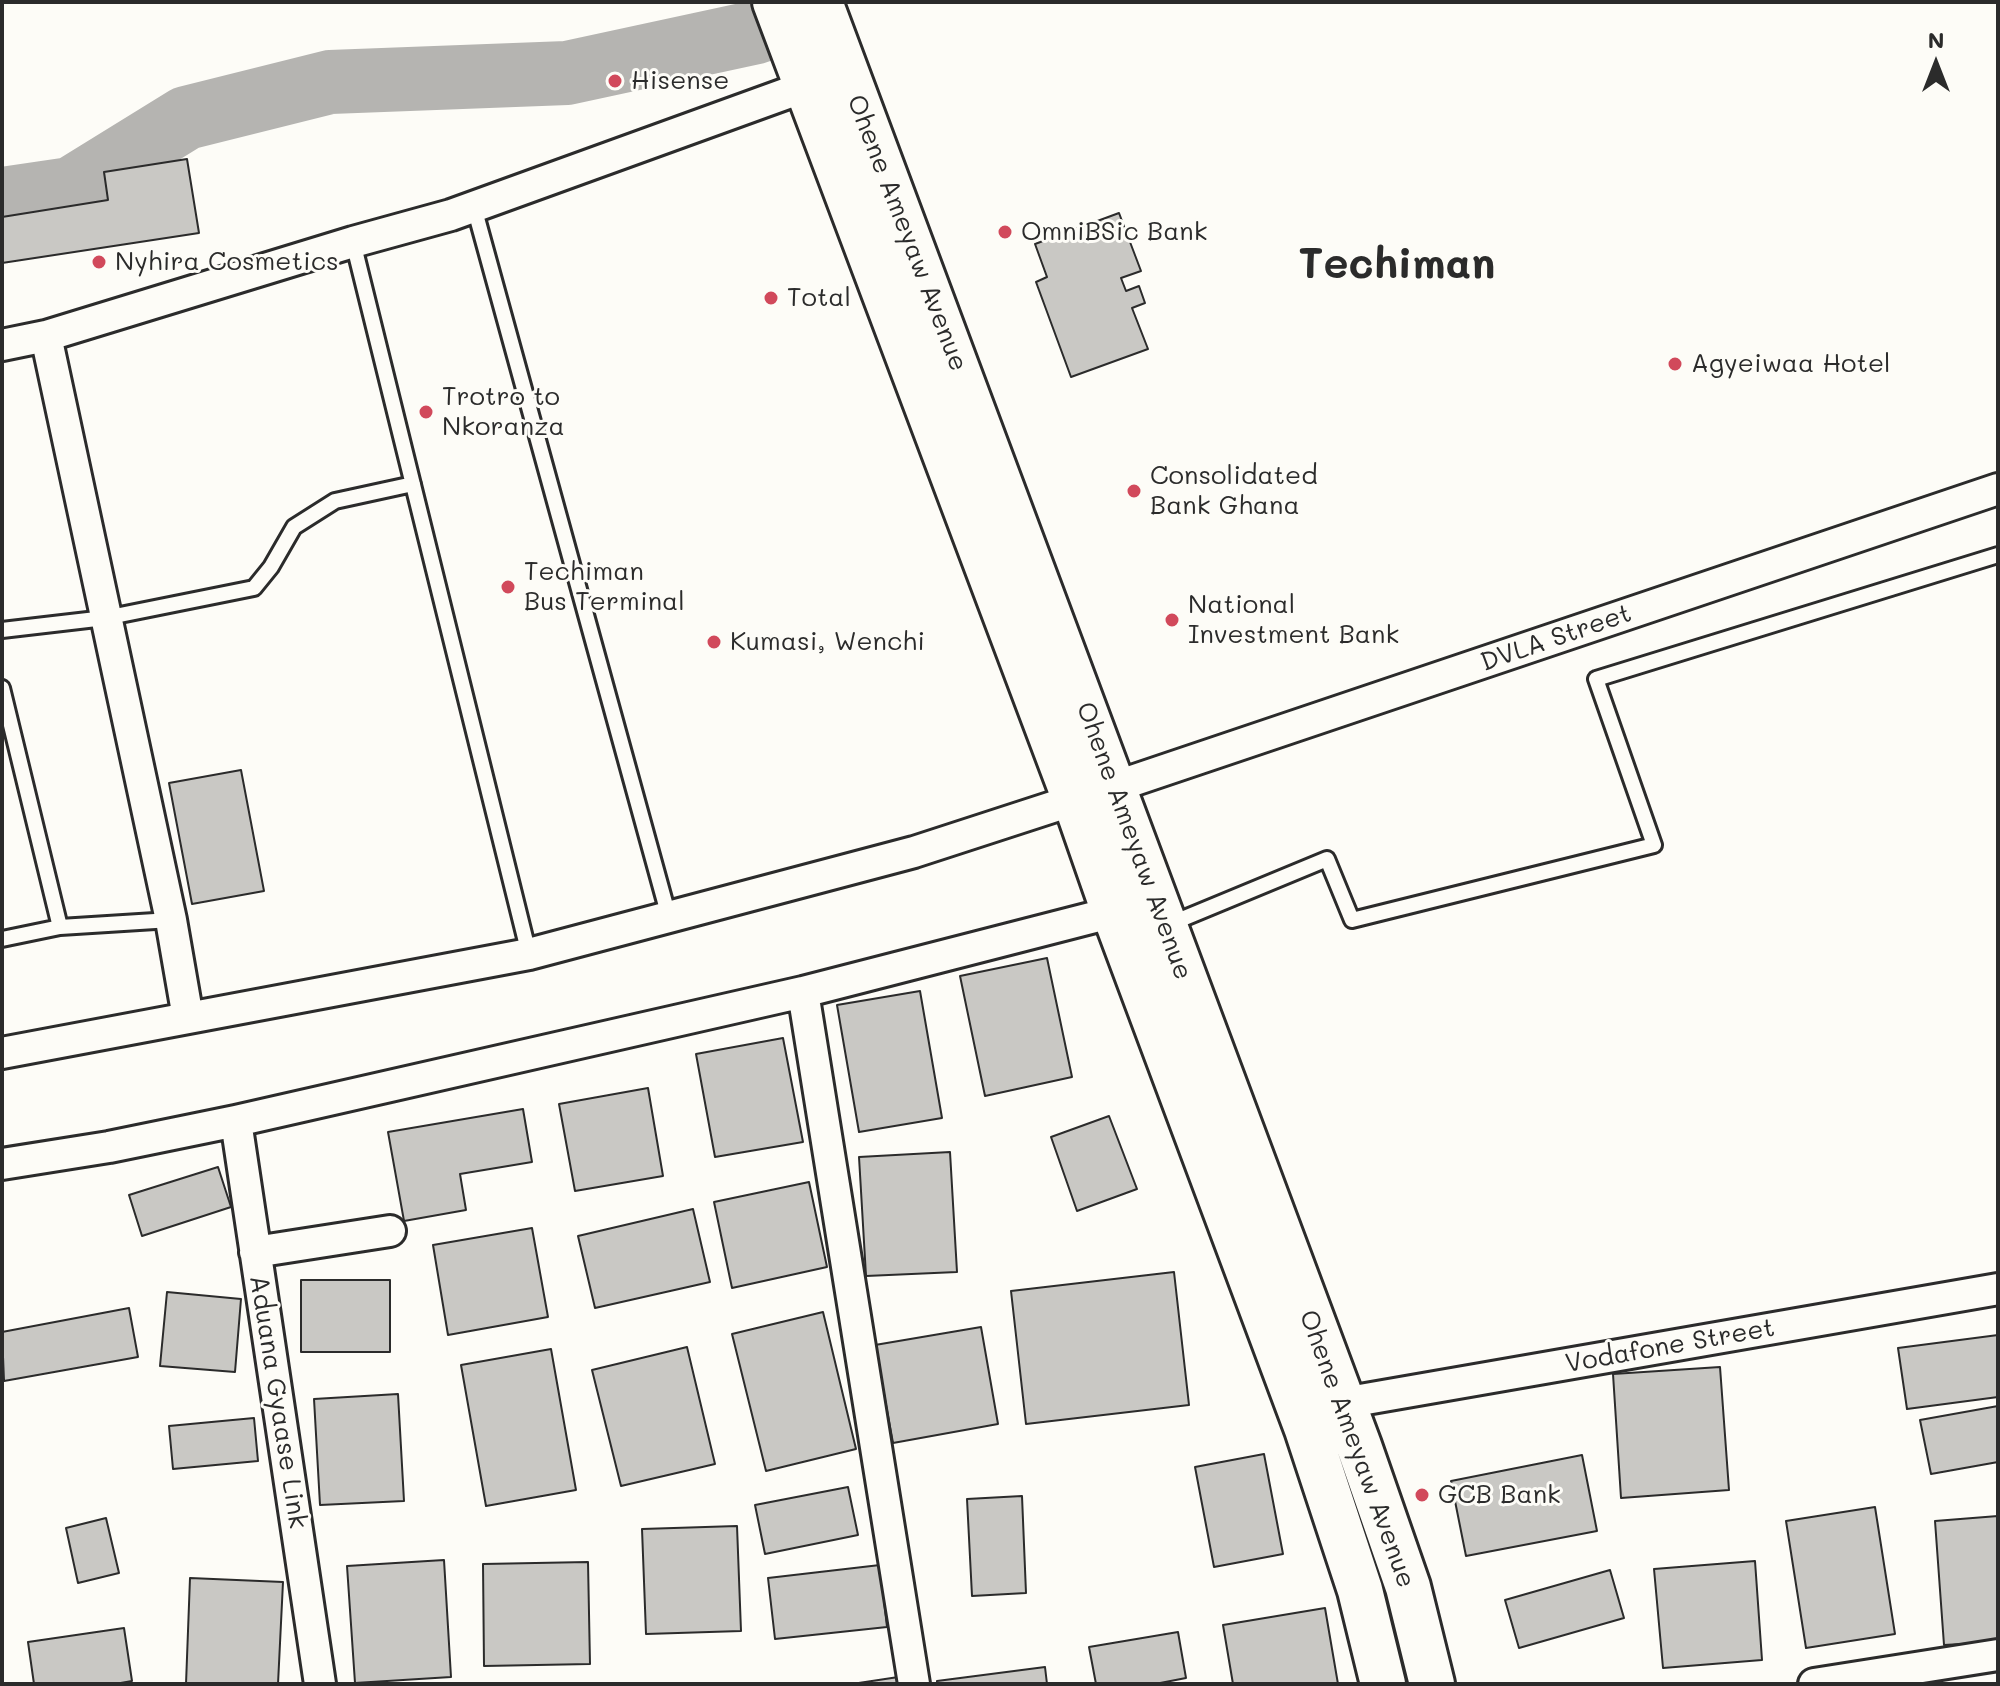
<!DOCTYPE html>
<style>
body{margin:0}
#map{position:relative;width:2000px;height:1686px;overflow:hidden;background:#fdfcf7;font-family:Mali,sans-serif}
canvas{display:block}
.frame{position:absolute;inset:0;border:4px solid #2b2b2b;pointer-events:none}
.north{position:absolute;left:1896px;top:24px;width:80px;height:80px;-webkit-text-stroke:6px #fdfcf7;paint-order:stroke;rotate:0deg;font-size:22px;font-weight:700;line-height:32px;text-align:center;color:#2b2b2b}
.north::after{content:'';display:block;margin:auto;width:28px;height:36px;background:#2b2b2b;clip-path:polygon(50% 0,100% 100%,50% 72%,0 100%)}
</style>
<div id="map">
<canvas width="2000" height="1686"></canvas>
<div class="frame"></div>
<div class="north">N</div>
</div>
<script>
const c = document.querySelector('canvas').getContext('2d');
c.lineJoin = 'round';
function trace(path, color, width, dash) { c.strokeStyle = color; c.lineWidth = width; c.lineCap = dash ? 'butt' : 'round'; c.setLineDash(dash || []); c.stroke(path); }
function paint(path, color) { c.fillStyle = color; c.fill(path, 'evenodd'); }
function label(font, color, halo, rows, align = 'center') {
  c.font = font + ' Mali,sans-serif'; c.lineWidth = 6; c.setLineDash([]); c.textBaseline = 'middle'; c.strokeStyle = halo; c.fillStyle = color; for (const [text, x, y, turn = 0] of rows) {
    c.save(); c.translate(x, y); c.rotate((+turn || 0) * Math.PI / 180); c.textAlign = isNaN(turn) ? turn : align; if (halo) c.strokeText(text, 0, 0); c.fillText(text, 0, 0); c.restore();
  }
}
trace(new Path2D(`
 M2 199 71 189 186 118 330 82 567 73 757 32`), '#b5b4b1', 64);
const building = new Path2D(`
 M187 159 199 233 2 263V217L108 200 104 172Z
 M1119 213 1141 271 1121 278 1126 291 1139 286 1145 303 1132 308 1148 349 1071 377 1036 282 1047 277 1035 244Z
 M241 770 264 891 192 904 169 783Z
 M1047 958 1072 1077 985 1096 960 976Z
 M920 991 942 1118 859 1132 837 1005Z
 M783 1038 803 1142 715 1157 696 1054Z
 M648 1088 663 1176 575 1191 559 1104Z
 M523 1109 532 1162 460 1174 466 1210 404 1221 388 1132Z
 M1109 1116 1137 1189 1077 1211 1051 1137Z
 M950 1152 957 1272 866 1276 859 1157Z
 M218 1167 231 1207 142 1236 129 1195Z
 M809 1182 827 1267 732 1288 714 1202Z
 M693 1209 710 1282 595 1308 578 1236Z
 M532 1228 548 1317 448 1335 433 1245Z
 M1174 1272 1189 1405 1026 1424 1011 1291Z
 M301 1280H390V1352H301Z
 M167 1292 241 1299 235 1372 160 1366Z
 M129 1308 138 1357 4 1381 2 1332Z
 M823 1312 856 1449 766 1471 732 1334Z
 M981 1327 998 1424 893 1443 875 1345Z
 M1998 1335V1397L1907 1409 1898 1348Z
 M687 1347 715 1464 621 1486 592 1370Z
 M551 1349 576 1490 486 1506 461 1365Z
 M1720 1367 1729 1490 1621 1498 1613 1374Z
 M398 1394 404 1501 320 1505 314 1399Z
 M1998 1406V1462L1931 1474 1920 1420Z
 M254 1418 258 1461 173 1469 169 1426Z
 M1264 1454 1283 1554 1214 1567 1195 1467Z
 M1582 1455 1597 1531 1466 1556 1451 1481Z
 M848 1487 858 1535 765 1554 755 1505Z
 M1022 1496 1026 1593 972 1596 967 1499Z
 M1875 1507 1895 1634 1806 1648 1786 1521Z
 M1998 1516V1642L1944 1645 1935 1521Z
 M106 1518 119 1573 78 1583 66 1528Z
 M737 1526 741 1631 646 1634 642 1529Z
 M444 1560 451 1677 355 1683 347 1566Z
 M1755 1561 1762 1660 1663 1668 1654 1569Z
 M588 1562 590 1664 484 1666 483 1564Z
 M880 1565 887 1627 775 1639 768 1578Z
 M1610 1570 1624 1618 1519 1648 1505 1600Z
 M190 1578 283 1582 278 1684H186Z
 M1325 1608 1338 1684H1233L1223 1625Z
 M124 1628 132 1681 115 1684H34L28 1642Z
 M1178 1632 1186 1678 1155 1684H1096L1089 1647Z
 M1045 1667 1047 1684H937V1681Z
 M905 1676 906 1684H852Z`);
paint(building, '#c9c8c4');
trace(building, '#2b2b2b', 2);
const lane = new Path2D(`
 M474 207 669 917
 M353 242 529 954
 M2 630 105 618 254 588 271 567 294 527 335 501 413 484
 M2 688 60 927 2 939
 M1170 924 1327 859 1352 920 1654 845 1596 679 1998 555
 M60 927 171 920`);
const street = new Path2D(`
 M46 336 353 242 451 215 807 86
 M2 345 46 336 171 920 188 1018
 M803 992 914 1684
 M2 1053 529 954 914 852 1114 787 1998 489
 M236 1121 320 1684
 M2 1164 109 1147 236 1121 803 992 1114 912
 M255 1252 390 1231
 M1343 1403 1998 1289
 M1814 1684 1998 1655`);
const highway = new Path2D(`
 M775 2 1075 800 1114 912 1307 1429 1360 1590 1383 1684
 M820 2 1359 1446 1408 1587 1432 1684`);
trace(lane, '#2b2b2b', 20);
trace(street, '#2b2b2b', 36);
trace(highway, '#2b2b2b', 50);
trace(lane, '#fdfcf7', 14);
trace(street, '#fdfcf7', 30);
trace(highway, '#fdfcf7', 44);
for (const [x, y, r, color] of [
 [615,81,8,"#d1495b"],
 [1005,232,8,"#d1495b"],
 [99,262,8,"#d1495b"],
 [771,298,8,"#d1495b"],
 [1675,364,8,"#d1495b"],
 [426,412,8,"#d1495b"],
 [1134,491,8,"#d1495b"],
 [508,587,8,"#d1495b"],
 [1172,620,8,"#d1495b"],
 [714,642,8,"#d1495b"],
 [1422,1495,8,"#d1495b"]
]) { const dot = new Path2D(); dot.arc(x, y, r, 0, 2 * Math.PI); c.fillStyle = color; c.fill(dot); trace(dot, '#fdfcf7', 3); }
label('26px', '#2b2b2b', '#fdfcf7', [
 ["Hisense",631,81],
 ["OmniBSic Bank",1021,232],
 ["Nyhira Cosmetics",115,262],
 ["Total",787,298],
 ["Agyeiwaa Hotel",1691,364],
 ["Trotro to",442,397],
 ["Nkoranza",442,427],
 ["Consolidated",1150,476],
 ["Bank Ghana",1150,506],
 ["Techiman",524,572],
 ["Bus Terminal",524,602],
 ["National",1188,605],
 ["Investment Bank",1188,635],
 ["Kumasi, Wenchi",730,642],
 ["GCB Bank",1438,1495]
], 'left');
label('26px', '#2b2b2b', '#fdfcf7', [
 ["Ohene Ameyaw Avenue",907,233,69],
 ["DVLA Street",1556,638,-19],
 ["Ohene Ameyaw Avenue",1134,841,70],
 ["Vodafone Street",1670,1346,-10],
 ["Aduana Gyaase Link",278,1402,81],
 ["Ohene Ameyaw Avenue",1357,1449,70]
]);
label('bold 42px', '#2b2b2b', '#fdfcf7', [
 ["Techiman",1397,265]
]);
</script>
